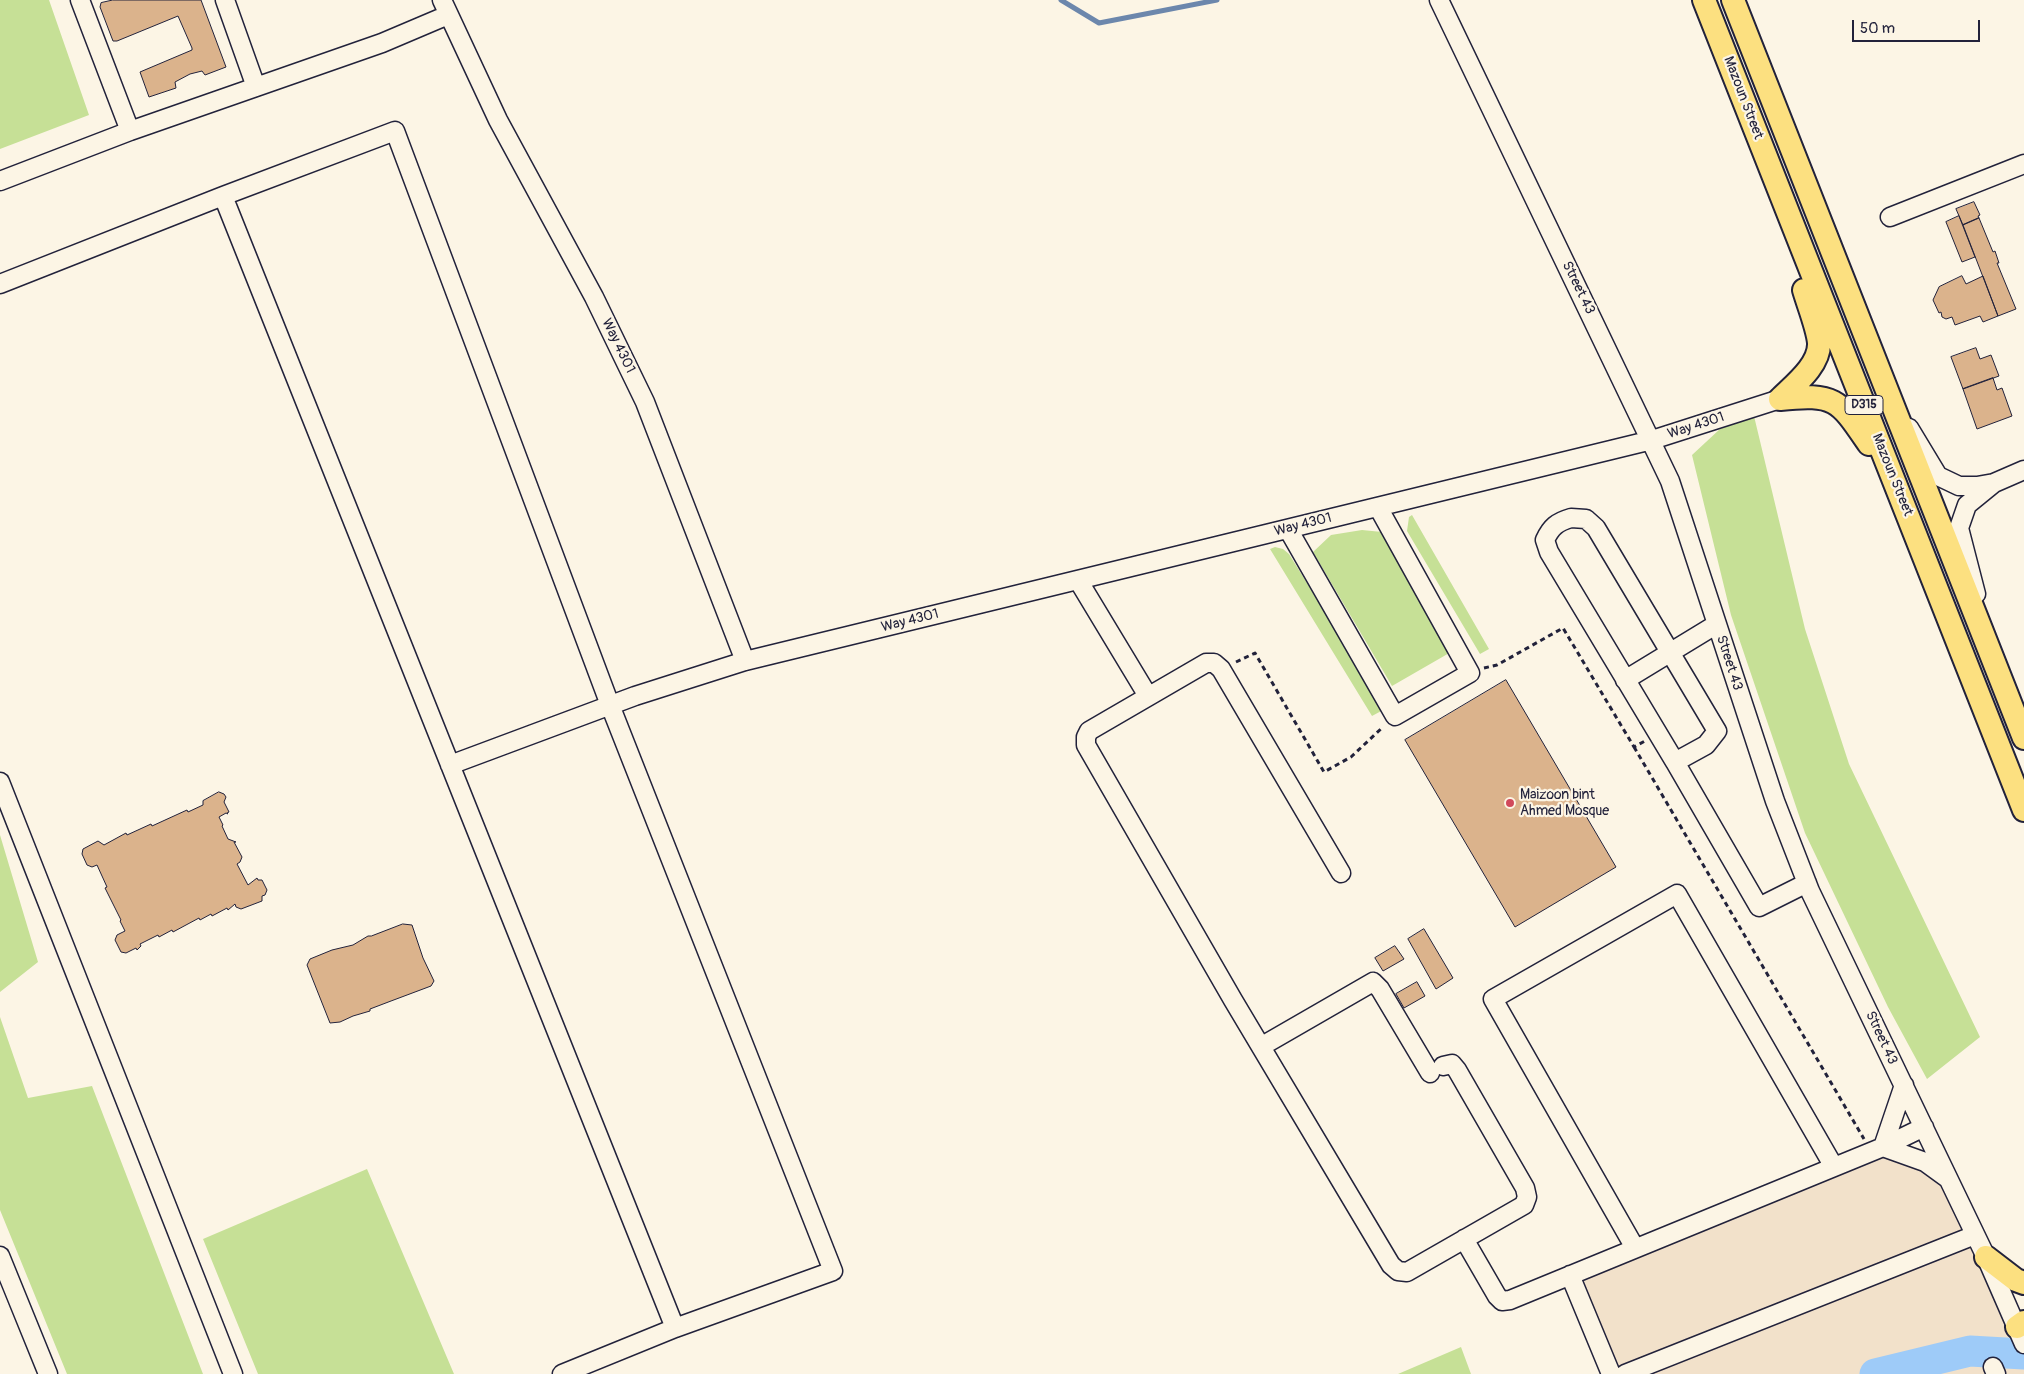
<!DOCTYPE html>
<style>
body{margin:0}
#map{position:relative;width:2024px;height:1374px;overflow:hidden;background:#fcf5e5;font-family:Pangolin,sans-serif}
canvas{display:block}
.scale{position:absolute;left:1852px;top:20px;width:128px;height:22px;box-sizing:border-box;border:2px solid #22223b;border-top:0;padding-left:6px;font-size:15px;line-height:18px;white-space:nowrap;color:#22223b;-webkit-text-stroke:4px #fcf5e5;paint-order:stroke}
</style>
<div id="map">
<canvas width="2024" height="1374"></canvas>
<div class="scale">50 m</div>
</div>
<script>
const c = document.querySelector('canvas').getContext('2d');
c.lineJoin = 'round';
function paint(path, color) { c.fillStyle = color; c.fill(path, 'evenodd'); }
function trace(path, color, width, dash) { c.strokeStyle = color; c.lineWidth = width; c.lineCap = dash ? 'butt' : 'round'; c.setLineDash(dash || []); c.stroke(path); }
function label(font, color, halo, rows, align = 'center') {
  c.font = font + ' Pangolin,sans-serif'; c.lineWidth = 4.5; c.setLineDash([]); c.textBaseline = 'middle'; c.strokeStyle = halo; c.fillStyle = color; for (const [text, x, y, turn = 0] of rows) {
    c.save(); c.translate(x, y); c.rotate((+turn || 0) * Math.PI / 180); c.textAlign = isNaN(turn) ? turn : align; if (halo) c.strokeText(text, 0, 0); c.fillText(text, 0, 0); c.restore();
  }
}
paint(new Path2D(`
 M1883 1147 1938 1171 2024 1344V1374H1611L1570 1275Z`), '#f2e1ca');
paint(new Path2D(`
 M0 0H49L89 115 0 149Z
 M1754 416 1805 629 1849 764 1980 1037 1927 1079 1888 1007 1805 833 1731 615 1692 455 1720 429Z
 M1412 515 1489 649 1480 654 1407 531 1409 517Z
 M1362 530 1382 532 1451 652 1392 686 1313 552 1331 535Z
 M1275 547 1283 549 1289 554 1385 709 1372 716 1270 549Z
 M0 835 38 962 0 992Z
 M0 1017 28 1098 92 1086 203 1374H67L0 1210Z
 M367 1169 454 1374H258L203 1239Z
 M1461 1347 1471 1374H1398Z`), '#c6e096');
trace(new Path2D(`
 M1061 0 1099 23 1217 0`), '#6c87ac', 5);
trace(new Path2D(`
 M1875 1374 1970 1351 2024 1354`), '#9ecbf8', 31);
const building = new Path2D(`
 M113 0H201L226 67 205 75 202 71 190 74 175 82 176 88 149 97 140 72 192 50V48L178 16 117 41H113L100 7 101 3Z
 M1974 202 1980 215 1978 216 1979 218 1963 225 1956 209Z
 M1959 216 1975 257 1962 262 1946 222Z
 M1979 218 1993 252 1995 251 1999 263H1997L2016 309 1998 316 1963 225Z
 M1962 276 1966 284 1983 276 1998 316 1983 322 1980 316 1955 325 1952 317 1946 319 1942 317 1941 312 1939 313 1933 300 1939 287Z
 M1976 348 1980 359 1991 355 1999 376 1963 389 1951 357Z
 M1993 378 1997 390 2002 388 2012 416 1977 429 1963 389Z
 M1506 680 1616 867 1515 927 1405 740Z
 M219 792 224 794 226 797 224 802 229 812 227 813 228 814 226 813 219 817 223 825 222 826 228 839 236 842H234L242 857 240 862 237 864 248 885 257 878 258 880H262L267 890 265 895 262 896V901L241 909 236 907 235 904 228 910 227 908 212 916 211 914 200 920 199 918 173 932 172 930 159 937 158 935 140 944 141 946 137 950 136 948 126 953 121 952 115 940 117 935 125 931 120 921 121 920 105 888 107 887 97 865 92 867 87 865 82 854 83 849 98 841 104 845 126 833 127 835 151 824 152 826 187 810 188 812 203 805V801Z
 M403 924 412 925 423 958 434 981 431 986 391 1001 370 1009V1011L353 1016 340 1022 330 1023 307 965 310 959 332 950 353 945 368 936H371Z
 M1424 929 1453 978 1436 989 1408 939Z
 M1395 946 1404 959 1383 971 1375 958Z
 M1417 982 1425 996 1404 1008 1396 994Z`);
paint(building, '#dbb38c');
trace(building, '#22223b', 1);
const minor = new Path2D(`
 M80 0 130 131
 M225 0 256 87
 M442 0 498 120 594 297 645 402 745 661
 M1439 0 1670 481 1775 801 1810 891 1986 1257 2024 1344
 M0 181 130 131 382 43 448 15
 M223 196 675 1328
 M1890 217 2024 164
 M0 284 223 196 395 131 610 705 833 1271 675 1328 562 1374
 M1909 428 1938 476 1959 486H1977L1994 483 2024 470
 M1571 518 1586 519 1596 528 1717 731 1706 745 1675 762 1549 552 1545 540C1551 527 1557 522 1571 518Z
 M1288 529 1395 716 1470 673 1378 507
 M1078 580 1148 696
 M1976 594 1959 528 1967 505 1994 483
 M1625 680 1717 624
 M1675 762 1759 907 1807 883
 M450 765 635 696 745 661 1652 440 1780 399
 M0 782 233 1374
 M1341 873 1221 669 1214 663H1206L1089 731 1086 737V745L1233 1000 1391 1265 1398 1271 1407 1272 1524 1205 1527 1197 1525 1188 1457 1070 1452 1064 1443 1066
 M1262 1046 1373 982 1380 989 1430 1073
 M1883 1147 1925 1162 1947 1178
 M1883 1147 1904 1085
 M1464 1239 1497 1296 1502 1301 1510 1300 1883 1147 1924 1127
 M1635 1248 1493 999 1677 894 1834 1167
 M0 1256 48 1374
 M1570 1275 1611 1374
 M1993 1367 1996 1374
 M1625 1374 1975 1235`);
const major = new Path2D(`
 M1704 0 2024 810
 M1733 0 2024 738
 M1780 399C1794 385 1820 365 1819 343 1818 329 1808 304 1804 290
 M1780 399C1836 393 1839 400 1869 444
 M1986 1257 2016 1280 2024 1283
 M2017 1327 2024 1322`);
trace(minor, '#22223b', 21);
trace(major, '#22223b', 26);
trace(new Path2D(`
 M1236 662 1255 653 1324 772 1351 757 1383 727
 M1484 668 1497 665 1563 628 1634 747 1645 741
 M1634 747 1864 1139`), '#22223b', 3, [5, 4]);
trace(minor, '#fcf5e5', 18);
trace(major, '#fce080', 22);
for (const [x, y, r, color] of [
 [1510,803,5,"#d1495b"]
]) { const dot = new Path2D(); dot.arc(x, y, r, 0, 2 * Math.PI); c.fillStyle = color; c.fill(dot); trace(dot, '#fcf5e5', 2); }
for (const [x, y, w] of [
 [1864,405,38]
]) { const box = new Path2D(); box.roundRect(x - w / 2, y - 9.5, w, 19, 4); c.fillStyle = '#fcf5e5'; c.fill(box); trace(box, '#22223b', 1); }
label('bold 12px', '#22223b', null, [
 ["D315",1864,405]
]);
label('14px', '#22223b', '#fcf5e5', [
 ["Mazoun Street",1743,98,69],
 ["Street 43",1578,288,64],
 ["Way 4301",618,346,64],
 ["Way 4301",1696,426,-18],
 ["Mazoun Street",1892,475,68],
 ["Way 4301",1303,525,-14],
 ["Way 4301",910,621,-14],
 ["Street 43",1729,663,72],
 ["Street 43",1881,1038,65]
]);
label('14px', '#22223b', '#fcf5e5', [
 ["Maizoon bint",1520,795],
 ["Ahmed Mosque",1520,811]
], 'left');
</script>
